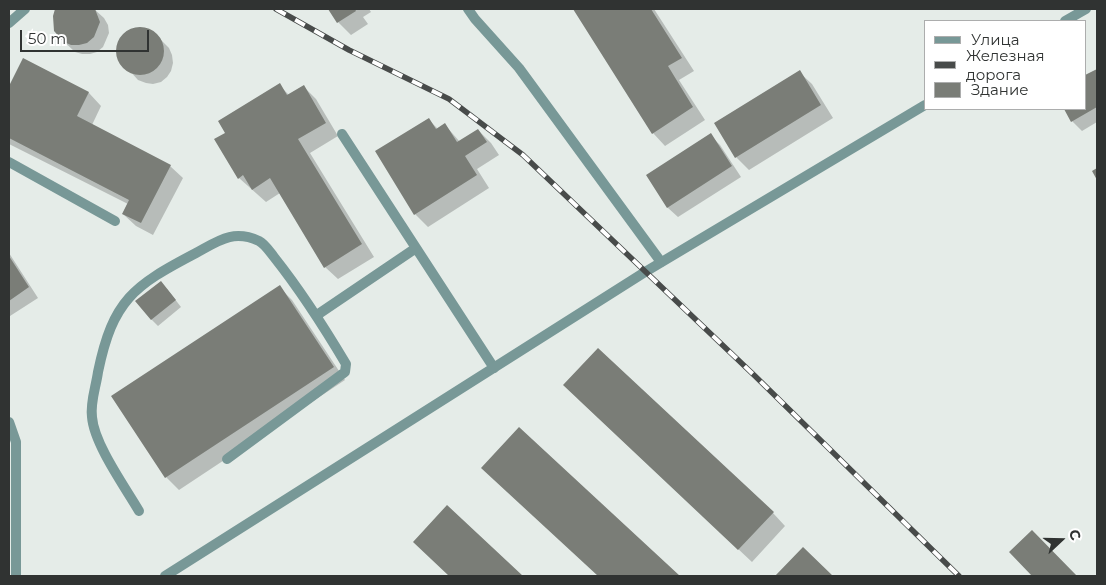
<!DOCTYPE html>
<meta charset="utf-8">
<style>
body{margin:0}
#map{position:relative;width:1106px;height:585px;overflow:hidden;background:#e5ece8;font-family:Montserrat,sans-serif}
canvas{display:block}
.frame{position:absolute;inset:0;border:10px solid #303332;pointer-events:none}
.legend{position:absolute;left:924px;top:20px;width:162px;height:90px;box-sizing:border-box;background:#fff;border:1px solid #acadad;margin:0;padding:6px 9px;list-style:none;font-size:15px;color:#303332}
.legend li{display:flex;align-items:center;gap:10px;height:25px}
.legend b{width:25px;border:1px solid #acadad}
.north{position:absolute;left:1036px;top:515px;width:50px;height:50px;-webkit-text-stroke:4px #fff;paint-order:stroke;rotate:69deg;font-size:14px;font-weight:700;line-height:20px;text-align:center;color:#303332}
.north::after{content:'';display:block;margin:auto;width:18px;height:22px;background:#303332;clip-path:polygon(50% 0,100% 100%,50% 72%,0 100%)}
.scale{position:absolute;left:20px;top:30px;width:129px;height:22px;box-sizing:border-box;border:2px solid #303332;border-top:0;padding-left:6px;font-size:15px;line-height:18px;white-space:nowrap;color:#303332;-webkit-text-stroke:4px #fff;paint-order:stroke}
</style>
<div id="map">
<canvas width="1106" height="585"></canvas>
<div class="frame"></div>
<ul class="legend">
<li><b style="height:6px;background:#789897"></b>Улица</li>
<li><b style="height:6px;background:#484b4a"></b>Железная дорога</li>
<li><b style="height:14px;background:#7a7d77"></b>Здание</li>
</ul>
<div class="north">С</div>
<div class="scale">50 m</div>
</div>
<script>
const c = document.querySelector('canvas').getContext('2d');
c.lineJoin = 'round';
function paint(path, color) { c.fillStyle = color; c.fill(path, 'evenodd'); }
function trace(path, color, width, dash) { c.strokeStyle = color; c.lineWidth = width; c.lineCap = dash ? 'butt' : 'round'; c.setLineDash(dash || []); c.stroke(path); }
paint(new Path2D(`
 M59 9H94L104 18 108 25 109 33 103 47 97 52 90 54H82L75 52 58 36 55 30 54 16Z
 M330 9H369L371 12 363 17 368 24 351 35 338 22Z
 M574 9H654L694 71 679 80 705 120 665 146 653 133Z
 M139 28 153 32 169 48 172 55 173 63 171 71 167 77 161 82 153 84 146 83 138 80 119 59 118 52 121 38 126 33Z
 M24 59 89 93 101 106 92 125 170 166 183 178 153 235 136 226 123 214 128 204 9 144V89Z
 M1097 70V122L1082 131 1072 121 1066 109H1085V77Z
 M799 72 812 84 833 118 749 170 736 157 715 123Z
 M279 85 289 95 303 86 316 99 338 136 310 153 374 257 338 279 325 267 280 193 266 202 239 178 226 133Z
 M428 119 438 129 445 125 460 142 478 130 491 143 499 155 477 169 489 188 428 227 415 214 376 152Z
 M710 135 720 145 741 177 678 217 668 208 648 176Z
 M9 253 38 298 10 316 9 314Z
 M279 287 292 300 345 380 179 490 166 477Z
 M167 289 181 307 158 326 151 319Z
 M577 398 773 513 785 526 752 562Z
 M519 429 678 576H599L496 481Z
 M447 507 521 576H450L427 554Z
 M803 549 832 576H778Z`), '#0003');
paint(new Path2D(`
 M55 9H95L100 22 94 37 87 43 79 45H71L64 42 54 31 53 16Z
 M328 9H355L356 11 337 23Z
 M573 9H651L682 58 668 66 693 107 652 134Z
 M116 51a24 24 0 1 1 48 0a24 24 0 1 1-48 0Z
 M23 58 89 92 77 116 171 165 141 223 122 214 129 200 9 138V86Z
 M1097 69V107L1071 122 1064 109H1085V75Z
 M800 70 821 105 735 158 714 123Z
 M280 83 287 95 304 85 326 123 298 139 362 244 324 268 270 178 252 190 243 175 238 179 214 139 225 133 218 121Z
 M429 118 436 129 445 123 457 142 478 129 487 142 465 156 477 175 414 215 375 151Z
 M711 133 732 166 667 208 646 175Z
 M1097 168V180L1092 171Z
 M9 256 29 287 9 301Z
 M161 281 176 300 151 320 135 301Z
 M280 285 334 367 165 478 111 396Z
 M598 348 774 512 738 550 563 385Z
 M519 427 680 576H598L481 468Z
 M447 505 523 576H449L413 542Z
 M1032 530 1077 576H1032L1009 552Z
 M803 547 833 576H775Z`), '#7a7d77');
trace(new Path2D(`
 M468 9 475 19 519 68 661 262
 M9 23 25 9
 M342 134 494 368
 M9 162 115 221
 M317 315 416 248
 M139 511C125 487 94 444 92 417 90 402 96 387 98 372 113 300 133 286 196 253 218 241 233 229 259 241 265 244 270 252 274 257 301 291 324 327 346 364L345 372 227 459`), '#789897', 10);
trace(new Path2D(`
 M1065 21 1086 9
 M9 422 16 442V576
 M165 576 645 272 925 105`), '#789897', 10);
const rail = new Path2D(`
 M276 9 349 50 449 99 523 155 755 376 959 576`);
trace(rail, '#484b4a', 5.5);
trace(rail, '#fff', 4, [11]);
</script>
